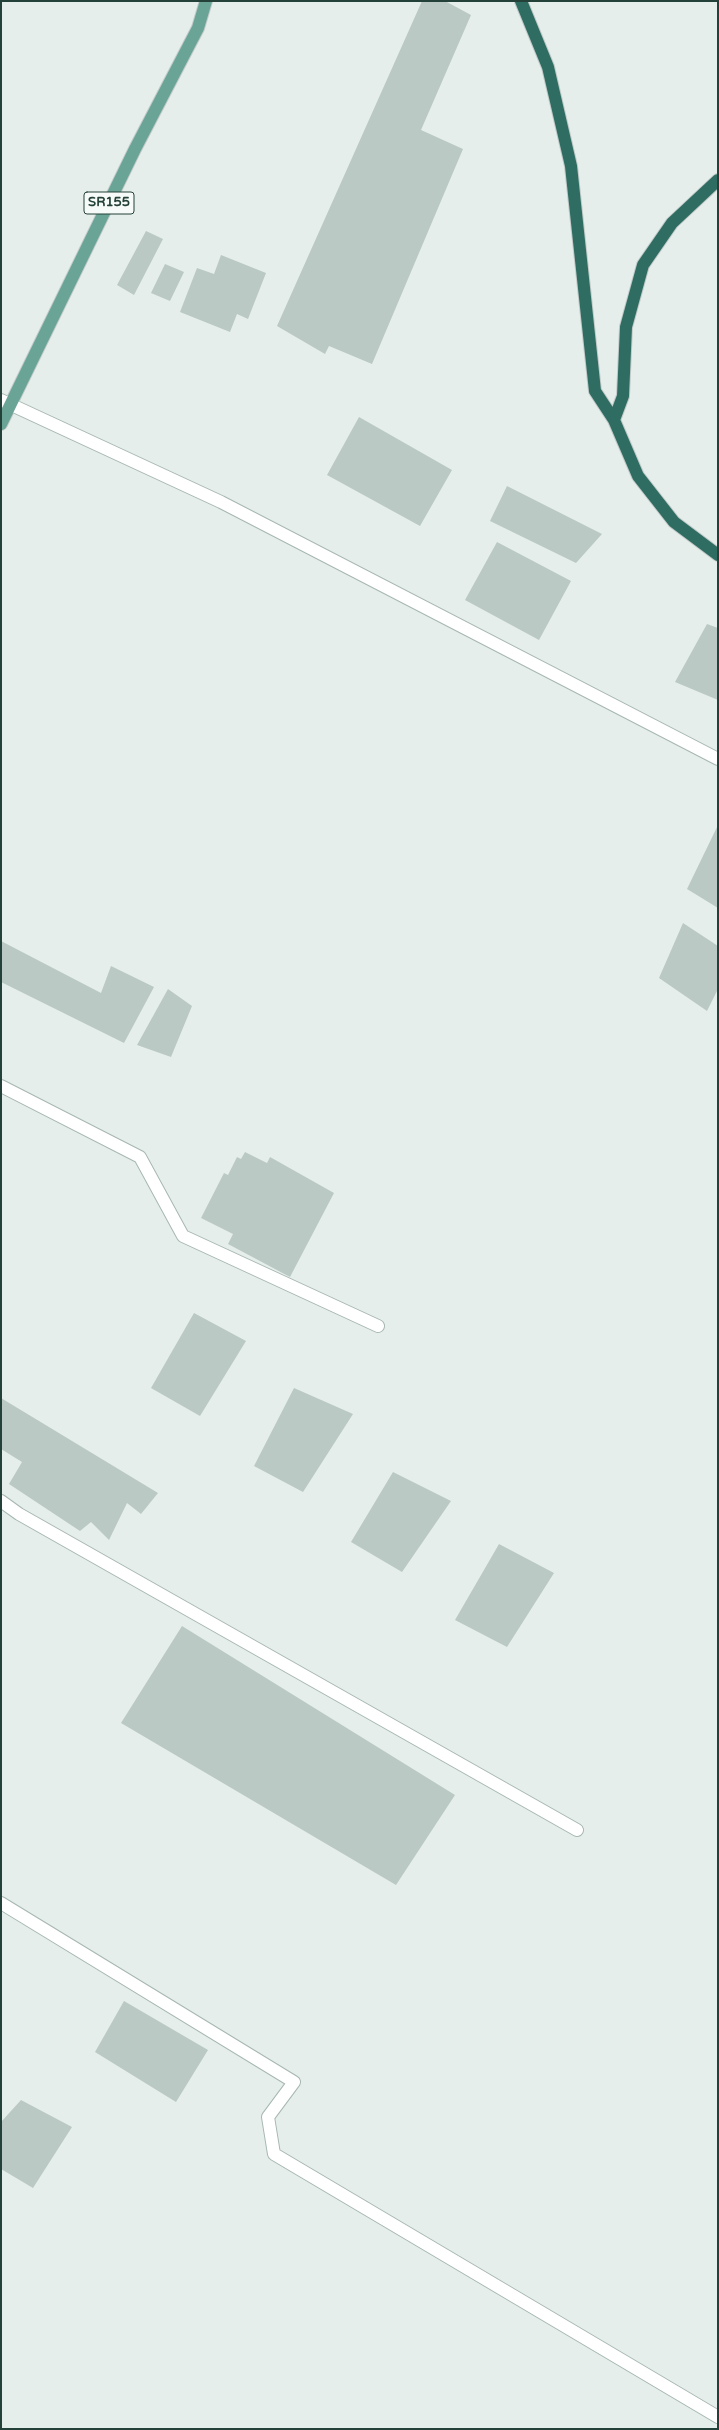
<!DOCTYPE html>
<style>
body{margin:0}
#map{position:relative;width:719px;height:2430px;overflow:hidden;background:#e5eeea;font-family:"Varela Round",sans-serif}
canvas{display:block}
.frame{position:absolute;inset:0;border:2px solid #244139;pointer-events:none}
</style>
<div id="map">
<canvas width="719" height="2430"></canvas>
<div class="frame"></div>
</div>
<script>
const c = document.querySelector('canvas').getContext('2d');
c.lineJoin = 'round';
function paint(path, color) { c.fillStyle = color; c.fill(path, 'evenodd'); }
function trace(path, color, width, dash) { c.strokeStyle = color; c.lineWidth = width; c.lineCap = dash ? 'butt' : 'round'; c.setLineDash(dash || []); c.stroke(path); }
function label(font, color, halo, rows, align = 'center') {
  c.font = font + ' "Varela Round",sans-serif'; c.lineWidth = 3; c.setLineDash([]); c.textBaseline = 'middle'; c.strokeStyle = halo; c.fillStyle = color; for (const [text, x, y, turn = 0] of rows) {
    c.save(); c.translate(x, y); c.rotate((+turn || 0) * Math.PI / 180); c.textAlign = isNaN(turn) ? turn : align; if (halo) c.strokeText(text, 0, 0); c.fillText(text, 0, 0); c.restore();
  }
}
paint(new Path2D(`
 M422 1H445L471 15 421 130 463 149 372 364 329 346 325 354 277 326Z
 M146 231 163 239 134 295 117 285Z
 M221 255 266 273 248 319 237 314 230 332 180 312 197 268 214 274Z
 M165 264 184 272 170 301 151 293Z
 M359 417 452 470 420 526 327 475Z
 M507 486 602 534 576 563 490 521Z
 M497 542 571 581 539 640 465 600Z
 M707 624 718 628V700L675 682Z
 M718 825V908L687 889Z
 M683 923 718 946V989L707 1011 659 978Z
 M1 941 101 993 111 966 154 987 124 1043 1 982Z
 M168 989 192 1006 171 1057 137 1045Z
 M245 1152 267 1163 270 1157 334 1193 290 1277 228 1244 233 1234 201 1218 224 1173 228 1175 237 1157 241 1159Z
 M194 1313 246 1341 200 1416 151 1388Z
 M294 1388 353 1414 303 1492 254 1466Z
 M1 1398 158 1493 141 1514 127 1503 109 1540 91 1522 80 1531 9 1484 22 1462 1 1449Z
 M393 1472 451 1501 402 1572 351 1542Z
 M499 1544 554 1573 507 1647 455 1620Z
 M182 1626 455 1795 396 1885 121 1723Z
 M124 2001 208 2050 176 2102 95 2052Z
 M21 2100 72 2127 33 2188 1 2169V2122Z`), '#bac9c3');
const lane = new Path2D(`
 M1 1086 140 1157 183 1236 378 1326
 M1 1501 19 1514 577 1830
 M1 1903 294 2082 268 2117 274 2154 718 2417`);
const street = new Path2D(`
 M1 400 221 502 718 759`);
const primary = new Path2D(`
 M1 424 135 149 198 28 206 1`);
const highway = new Path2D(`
 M521 1 548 67 571 166 595 391 614 420 638 476 674 522 718 555
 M614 420 623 396 626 327 643 265 672 223 718 180`);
trace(lane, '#a7b7b1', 14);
trace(street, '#a7b7b1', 14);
trace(primary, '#c2cac8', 14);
trace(highway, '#c2cac8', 14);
trace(lane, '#fff', 12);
trace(street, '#fff', 12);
trace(primary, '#69a496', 12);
trace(highway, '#2f6d62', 12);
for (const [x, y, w] of [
 [109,203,50]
]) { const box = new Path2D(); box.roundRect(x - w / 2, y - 11, w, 22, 3); c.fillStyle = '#f6faf8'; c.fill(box); trace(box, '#244139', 1); }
label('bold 13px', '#244139', null, [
 ["SR155",109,203]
]);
</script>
